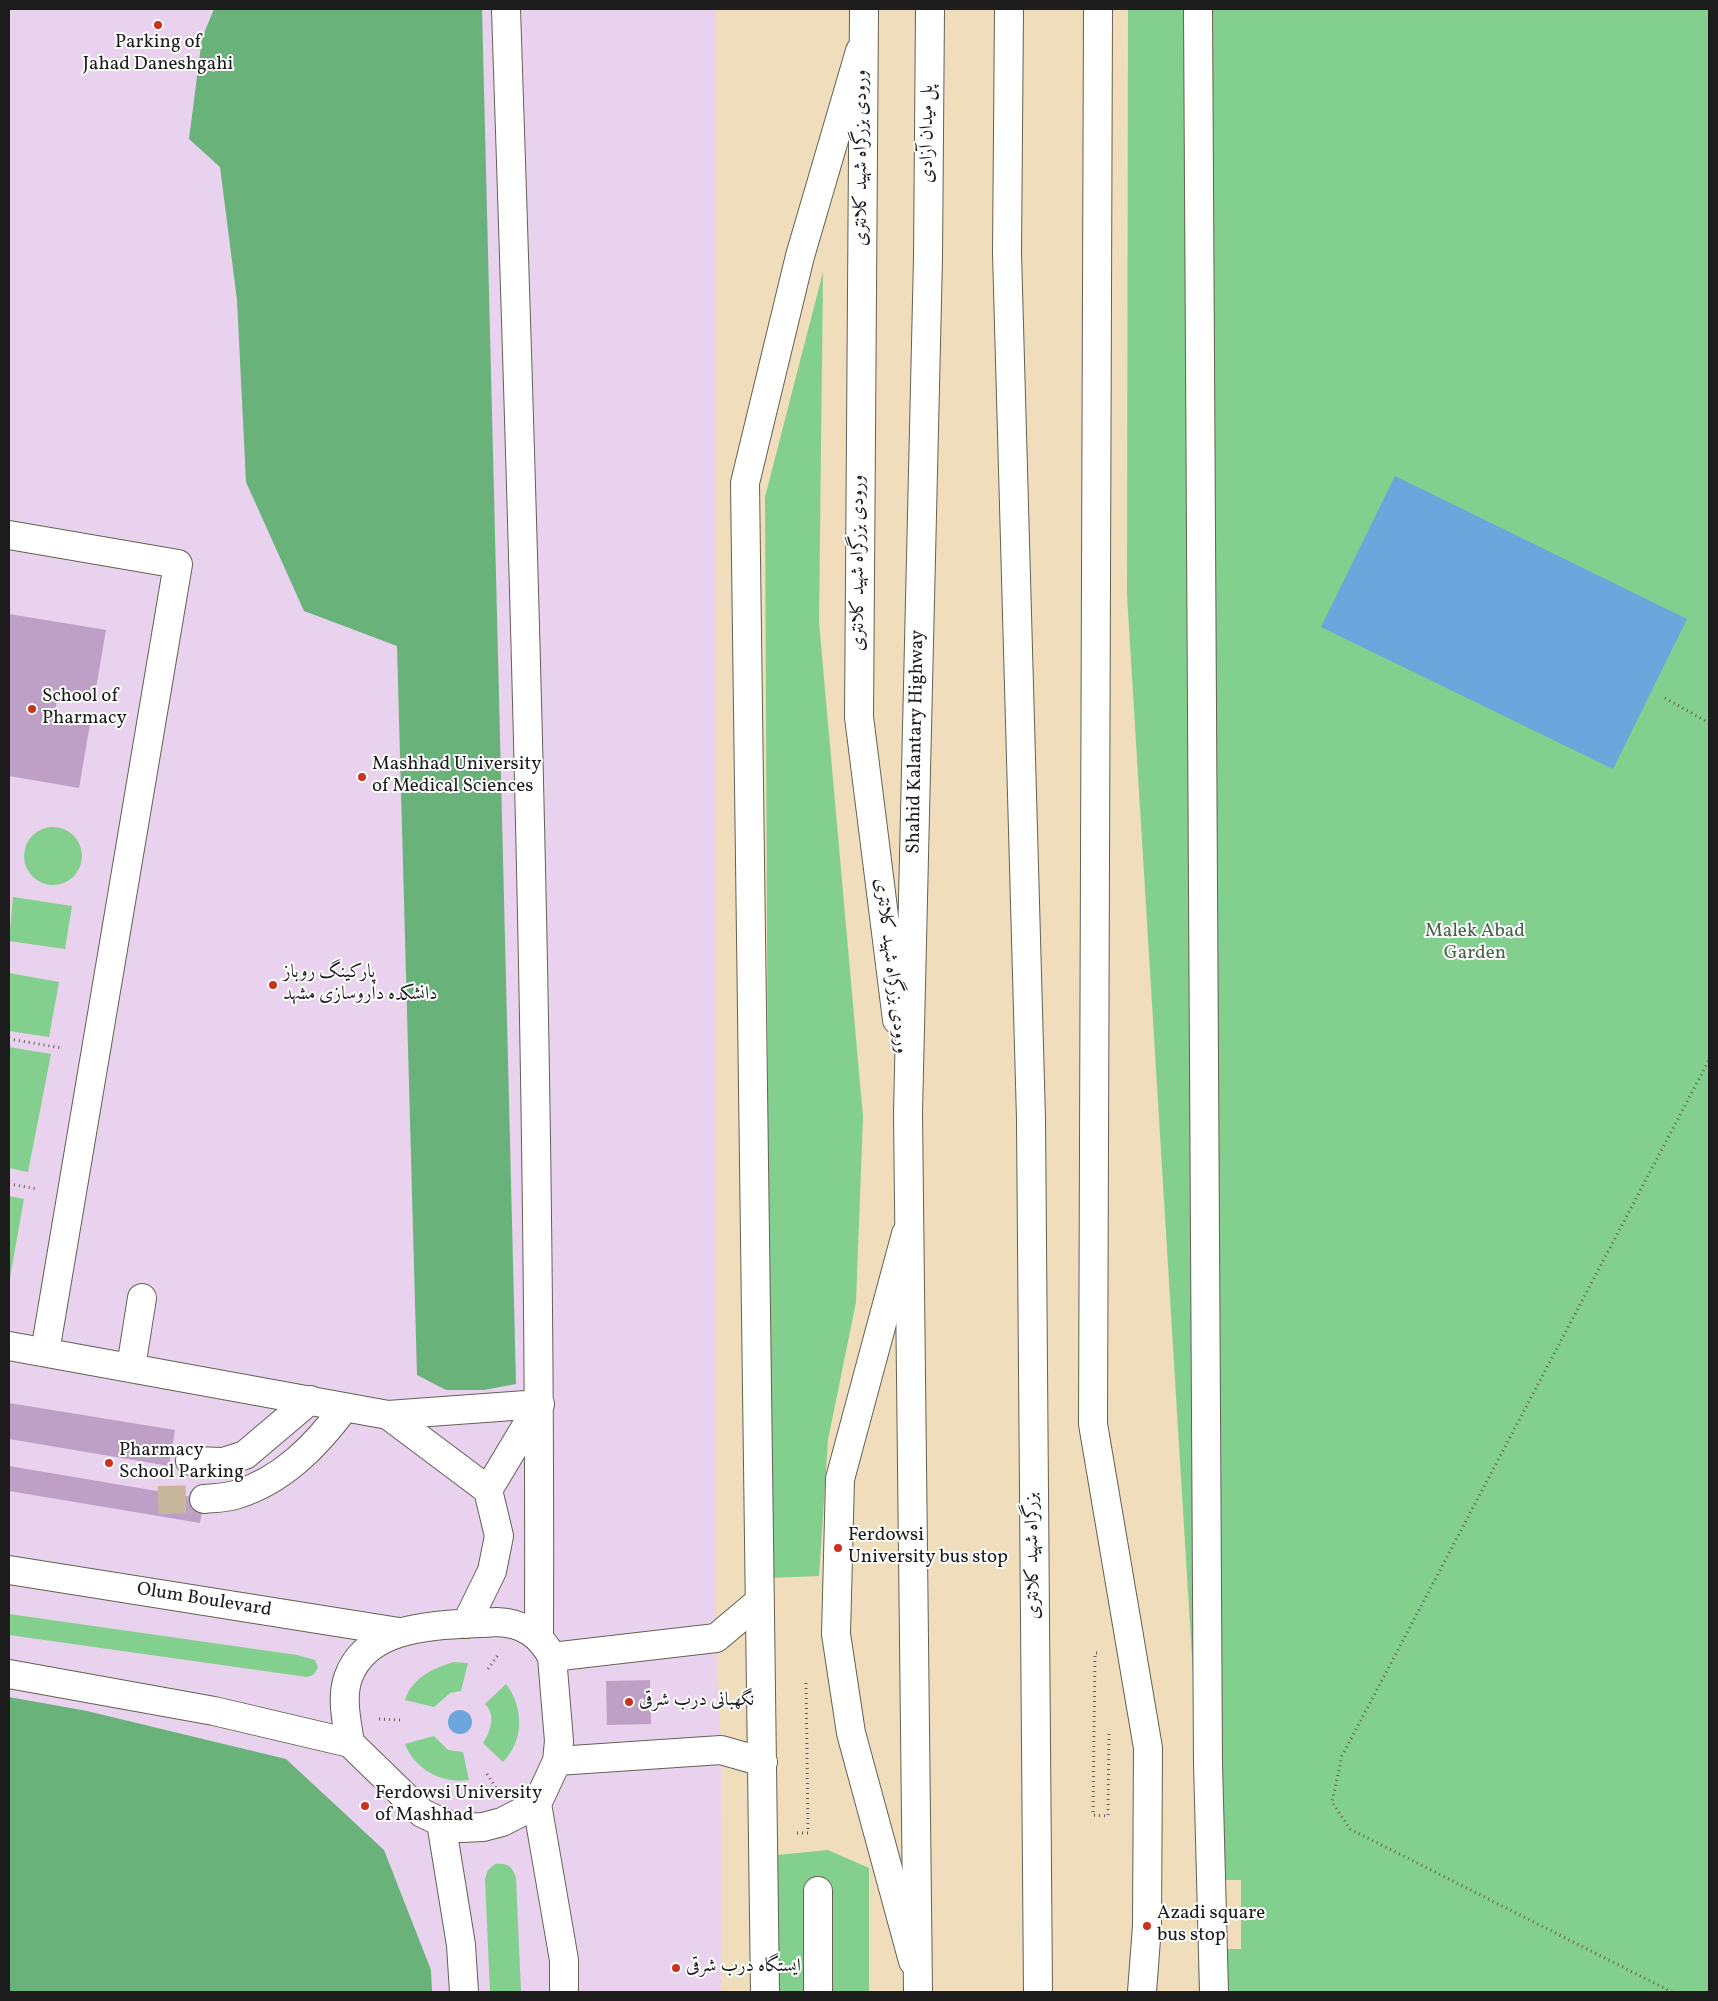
<!DOCTYPE html>
<meta charset="utf-8">
<style>
body{margin:0}
#map{position:relative;width:1718px;height:2001px;overflow:hidden;background:#f0ddbc;font-family:Vollkorn,serif}
canvas{display:block}
.frame{position:absolute;inset:0;border:10px solid #1c1c1c;pointer-events:none}
</style>
<div id="map">
<canvas width="1718" height="2001"></canvas>
<div class="frame"></div>
</div>
<script>
const c = document.querySelector('canvas').getContext('2d');
c.lineJoin = 'round';
function paint(path, color) { c.fillStyle = color; c.fill(path, 'evenodd'); }
function trace(path, color, width, dash) { c.strokeStyle = color; c.lineWidth = width; c.lineCap = dash ? 'butt' : 'round'; c.setLineDash(dash || []); c.stroke(path); }
function label(font, color, halo, rows, align = 'center') {
  c.font = font + ' Vollkorn,Amiri,serif'; c.lineWidth = 4; c.setLineDash([]); c.textBaseline = 'middle'; c.strokeStyle = halo; c.fillStyle = color; for (const [text, x, y, turn = 0] of rows) {
    c.save(); c.translate(x, y); c.rotate((+turn || 0) * Math.PI / 180); c.textAlign = isNaN(turn) ? turn : align; if (halo) c.strokeText(text, 0, 0); c.fillText(text, 0, 0); c.restore();
  }
}
paint(new Path2D(`
 M9 9H716V1638L721 1750 722 1992H9Z`), '#e9d2ed');
paint(new Path2D(`
 M1128 9H1709V1992H1199L1198 1949H1241V1880H1202L1200 1788 1127 595Z
 M823 272 819 622 863 1117 856 1302 828 1440 819 1576 770 1578 765 497Z
 M24 856a29 29 0 1 1 58 0a29 29 0 1 1-58 0Z
 M13 897 72 906 65 949 9 941Z
 M9 973 59 982 49 1037 9 1031Z
 M9 1047 51 1054 28 1172 9 1168Z
 M9 1196 24 1199 9 1283Z
 M9 1614 297 1655 315 1660 318 1668 313 1675 307 1677 9 1635Z
 M454 1662 468 1663 461 1691 450 1693 434 1707 405 1700C412 1678 433 1668 454 1662Z
 M506 1684C524 1707 524 1741 503 1762L483 1743C491 1731 496 1715 485 1704Z
 M434 1736 448 1750 463 1752 469 1780C443 1784 415 1770 405 1744Z
 M828 1850 869 1868V1992H778L777 1855Z
 M495 1864C508 1863 512 1866 516 1878L521 1992H490L485 1879 488 1870Z`), '#82cf8e');
paint(new Path2D(`
 M214 9H482L516 1384 484 1390H446L417 1375 397 646 304 611 246 482 237 300 220 167 189 139 202 38Z
 M9 1697 87 1711 286 1759 384 1850 431 1970 432 1992H9Z`), '#69b279');
paint(new Path2D(`
 M1395 476 1687 619 1613 769 1321 627Z
 M448 1722a12 12 0 1 1 24 0a12 12 0 1 1-24 0Z`), '#6ba6dc');
paint(new Path2D(`
 M9 614 106 630 94 700 58 694 54 718 90 724 79 788 9 776Z
 M9 1403 175 1430 169 1466 9 1439Z
 M9 1466 204 1499 200 1523 9 1491Z
 M650 1680 651 1724 607 1725 606 1681Z`), '#be9fc6');
trace(new Path2D(`
 M158 1500 204 1499`), '#c6b69c', 28, [28, 14]);
const minor = new Path2D(`
 M506 9C524 552 541 1095 539 1638
 M1198 9 1208 1763 1214 1992
 M9 535 178 564 45 1352
 M906 1234 840 1479 836 1634 851 1733 913 1961
 M9 1346 388 1415
 M131 1367 142 1298
 M190 1461 223 1462 245 1455 310 1400
 M488 1490 388 1415 540 1404
 M204 1499C214 1498 225 1498 235 1495 282 1481 316 1446 345 1407
 M9 1570 399 1632
 M497 1622C523 1623 540 1634 552 1657L559 1741 557 1761 537 1804 502 1822 483 1827 461 1828 441 1822 422 1813 350 1743C347 1723 341 1698 348 1678 368 1620 448 1626 497 1622Z
 M466 1624 492 1571 499 1536 488 1490 539 1405
 M552 1657 716 1638 760 1601
 M9 1674 214 1711 350 1743
 M557 1761 721 1750 763 1762
 M537 1804 564 1960V1992
 M441 1822 461 1945 464 1992
 M818 1891V1992
 M765 1992 745 483 800 256 860 51`);
const highway = new Path2D(`
 M864 9 859 717 897 1020
 M1009 9 1007 253 1031 1119 1038 1992
 M1098 9 1093 1424 1148 1748 1147 1926 1142 1992
 M918 1992 908 1113 928 258 930 9`);
trace(minor, '#666054', 30);
trace(highway, '#666054', 30);
trace(new Path2D(`
 M1665 698 1709 723
 M9 1039 62 1048
 M9 1184 38 1189
 M1097 1653H1095L1093 1815 1108 1816 1109 1731
 M488 1669 498 1655
 M379 1719 401 1720
 M487 1774 496 1788
 M797 1833H808L806 1680
 M1672 1992 1350 1829 1332 1802 1342 1756 1709 1060`), '#666054', 3, [1, 4]);
trace(minor, '#fff', 28);
trace(highway, '#fff', 28);
for (const [x, y, r, color] of [
 [158,25,5,"#c8321e"],
 [32,709,5,"#c8321e"],
 [362,777,5,"#c8321e"],
 [273,985,5,"#c8321e"],
 [109,1463,5,"#c8321e"],
 [838,1548,5,"#c8321e"],
 [629,1702,5,"#c8321e"],
 [365,1806,5,"#c8321e"],
 [1147,1926,5,"#c8321e"],
 [676,1968,5,"#c8321e"]
]) { const dot = new Path2D(); dot.arc(x, y, r, 0, 2 * Math.PI); c.fillStyle = color; c.fill(dot); trace(dot, '#fff', 2); }
label('19px', '#1c1c1c', '#fff', [
 ["Parking of",158,44,"center"],
 ["Jahad Daneshgahi",158,66,"center"],
 ["School of",42,698],
 ["Pharmacy",42,720],
 ["Mashhad University",372,766],
 ["of Medical Sciences",372,788],
 ["پارکینگ روباز",283,974],
 ["دانشکده داروسازی مشهد",283,996],
 ["Pharmacy",119,1452],
 ["School Parking",119,1474],
 ["Ferdowsi",848,1537],
 ["University bus stop",848,1559],
 ["نگهبانی درب شرقی",639,1702],
 ["Ferdowsi University",375,1795],
 ["of Mashhad",375,1817],
 ["Azadi square",1157,1915],
 ["bus stop",1157,1937],
 ["ایستگاه درب شرقی",686,1968]
], 'left');
label('19px', '#1c1c1c', '#fff', [
 ["پل میدان آزادی",929,134,-90],
 ["ورودی بزرگراه شهید کلانتری",863,158,-90],
 ["ورودی بزرگراه شهید کلانتری",860,563,-90],
 ["Shahid Kalantary Highway",917,742,-89],
 ["ورودی بزرگراه شهید کلانتری",890,966,83],
 ["بزرگراه شهید کلانتری",1034,1556,-91],
 ["Olum Boulevard",204,1601,9]
]);
label('19px', '#45644a', '#fff', [
 ["Malek Abad",1475,933],
 ["Garden",1475,955]
]);
</script>
